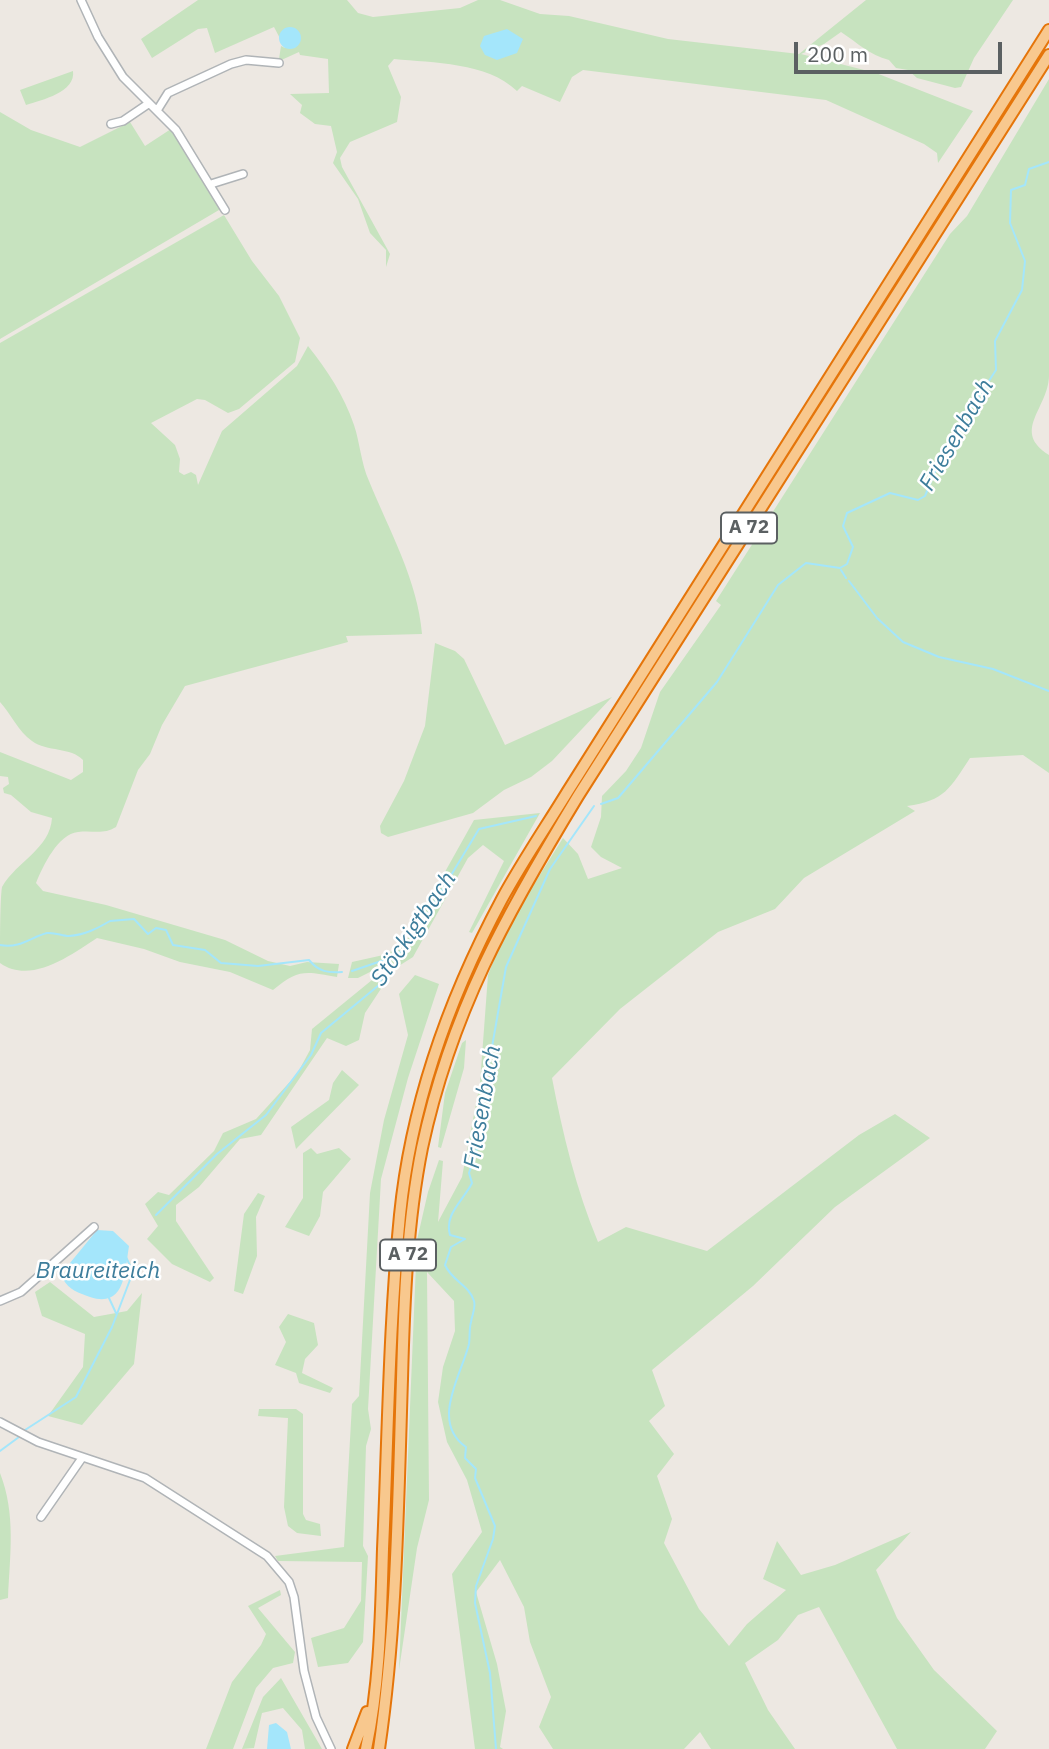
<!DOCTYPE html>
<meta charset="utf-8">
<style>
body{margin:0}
#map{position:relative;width:1049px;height:1749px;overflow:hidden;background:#ede8e2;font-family:"IBM Plex Sans",sans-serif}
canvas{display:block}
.scale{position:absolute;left:794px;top:42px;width:208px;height:32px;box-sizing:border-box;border:4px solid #5b6062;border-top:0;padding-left:9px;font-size:21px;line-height:24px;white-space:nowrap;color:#5b6062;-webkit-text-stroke:5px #fff;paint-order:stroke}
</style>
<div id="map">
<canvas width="1049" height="1749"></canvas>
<div class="scale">200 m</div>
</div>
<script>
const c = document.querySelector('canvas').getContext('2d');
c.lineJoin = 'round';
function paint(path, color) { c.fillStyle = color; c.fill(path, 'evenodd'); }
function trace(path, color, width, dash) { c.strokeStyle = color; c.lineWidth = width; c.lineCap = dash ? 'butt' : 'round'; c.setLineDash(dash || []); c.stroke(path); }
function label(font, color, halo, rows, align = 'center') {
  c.font = font + ' "IBM Plex Sans",sans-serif'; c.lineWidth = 5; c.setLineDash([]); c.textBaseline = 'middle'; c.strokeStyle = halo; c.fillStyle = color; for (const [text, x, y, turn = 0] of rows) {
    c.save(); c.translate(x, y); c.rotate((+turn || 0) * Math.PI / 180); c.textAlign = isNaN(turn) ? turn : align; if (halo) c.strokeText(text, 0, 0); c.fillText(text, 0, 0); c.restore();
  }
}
paint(new Path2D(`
 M198 0H347L358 13 373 17 460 8 478 0H500L540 14 569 16 668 39 799 54 866 0H1013L974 58 961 87 955 88 917 78 908 70 896 68 889 60C869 55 858 43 841 32L824 44 801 54 876 73 973 111 938 163 937 153 924 144 826 100 583 70 572 77 560 102 522 86 517 91C487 62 433 63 394 59L388 66 401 97 397 122 350 142 340 158 342 167 390 254 386 267V250L370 233 358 199 333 163 337 152 331 126 315 124 300 113 302 105 290 94 329 93 328 59 300 55 299 52 277 62 257 59H279L281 46 285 48 274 27 215 53 207 28 198 29 152 58 141 39Z
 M73 71C76 92 42 100 26 105L20 90Z
 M1049 79C1049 178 1049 277 1049 376 1048 409 1011 431 1049 455V773L1023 755 970 758C950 788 945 801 907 806L915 811 804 878 775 909 718 932 620 1009 552 1078C563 1135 576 1189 598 1242L626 1227 707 1251 859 1135 895 1114 930 1138 835 1207 753 1286 652 1370 665 1406 649 1421 674 1454 657 1476 672 1519 664 1543 699 1609 729 1646 747 1624 786 1590 763 1579 777 1541 801 1575 835 1565 911 1532 876 1570 897 1618 934 1670 997 1731 985 1749H897L819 1607 798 1615 778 1640 745 1663 768 1710 795 1749H711L700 1732 684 1749H553L539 1727 551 1697 530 1642 524 1607 500 1560 476 1592 497 1664 506 1711 500 1747 503 1749H475L452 1574 482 1532 467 1480 447 1442 438 1402 443 1367 455 1331 454 1301 427 1272 429 1500 417 1548 399 1670 417 1240 428 1192 439 1160 443 1161 438 1222 462 1177 480 1083 488 975 506 929 563 838 578 854 588 879 622 868 601 857 591 847 601 817 602 796 626 771 641 748 660 692 721 605 716 601 950 234 967 216Z
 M0 112 31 130 80 147 130 122 145 146 171 129 219 206V210L0 339Z
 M224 215 252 261 279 296 300 338 295 362 239 409 228 413 205 400 197 399 151 423 175 445 180 459 179 472 184 475 191 472 196 475 198 485 222 431 297 366 308 346C327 370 344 395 354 425 360 443 361 463 369 481 389 530 418 581 422 634L346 636 348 642 185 686 162 725 150 754 138 770 116 827C103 835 93 830 78 832 58 834 43 866 36 883L43 891 106 905 225 940 268 961 290 966 307 962 339 964 337 977C305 971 298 969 273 990L230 972 180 962 144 949 97 938C71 955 31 985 0 963 0 947 0 898 2 887 17 861 50 849 52 818L31 812 11 795 4 793 3 788 9 784 8 777 0 776V752L71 780 83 772V760C71 747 47 752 32 741 18 731 11 714 0 702V343Z
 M435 643 455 651 464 659 505 745 612 697 552 761 531 777 504 790 473 813 388 837 381 833 380 826 404 781 425 726Z
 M540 813 472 933 469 932 504 861 483 845 468 858 413 957 394 969 365 1013 359 1040 346 1046 327 1038 261 1135 240 1139 199 1187 176 1205V1221L214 1278 210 1282 172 1264 147 1239 158 1226 145 1204 158 1192 169 1195 214 1151 223 1133 256 1119 297 1074 310 1050 312 1029 383 971 384 965 358 978H348L352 962 388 954 408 938 474 820Z
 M415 975 439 984 408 1078 381 1179 368 1409 371 1429 366 1446 363 1546 368 1556 363 1642 348 1663 318 1667 311 1638 344 1628 361 1601 362 1562 278 1561 275 1556 344 1547 352 1404 359 1396 370 1193 384 1120 408 1035 399 994Z
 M466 1040 464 1068 441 1148 438 1147 445 1093 462 1043Z
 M342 1070 359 1085 296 1149 291 1127 329 1100 333 1083Z
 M311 1148 317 1154 339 1148 351 1159 323 1192 320 1216 309 1236 285 1227 303 1198V1153Z
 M258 1193 265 1196 256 1217 257 1256 243 1294 234 1291 244 1214Z
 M50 1282 94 1317 127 1311 142 1293 134 1364 82 1425 48 1416 83 1367 85 1334 42 1316 35 1292Z
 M288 1314 314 1323 318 1345 305 1359 302 1373 333 1388 330 1393 299 1383 296 1373 275 1365 286 1342 279 1327Z
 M259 1409H296L303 1414V1514L306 1520 320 1524 321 1536 297 1533 288 1526 284 1507 288 1418 258 1416Z
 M0 1473C16 1514 10 1554 8 1598L0 1600Z
 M280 1590 281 1595 258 1608 295 1652 293 1663 273 1668 256 1688 233 1749H206L232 1682 261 1645 266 1634 248 1606Z
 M281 1678 322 1749H305L302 1730 283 1708 262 1713 254 1748 242 1749 263 1697Z`), '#c7e3bf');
paint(new Path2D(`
 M279 38a11 11 0 1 1 22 0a11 11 0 1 1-22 0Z
 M507 29 523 39 517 53 497 60 485 55 480 46 484 36Z
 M97 1230 113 1231 129 1246C125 1269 126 1309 90 1297 79 1293 69 1290 63 1279L70 1263Z
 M276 1723 287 1732 291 1749H267L269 1725Z`), '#a4e6fb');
trace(new Path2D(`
 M841 570 846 578
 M849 581 877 618 903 642 939 657 993 669 1049 691
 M601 804 618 798 717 682 778 585 806 563 840 568 847 564 853 547 843 526 847 513 890 493 918 500 925 496 944 450 996 370 995 341 1022 290 1025 261 1010 223 1011 190 1025 185 1029 169 1049 162
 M0 945C20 949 31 937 47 933 55 932 62 936 69 936 85 935 98 928 110 921L134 919 148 934 156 928 166 930 173 945 205 950 221 963 258 966 309 960C319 972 328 973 342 972
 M352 971 390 958
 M156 1215 217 1154 266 1115 311 1055 321 1033 379 985 391 958 403 950 419 928 479 829 536 816
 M109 1298 116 1313
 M25 1430 76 1397 112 1327 133 1272 126 1257
 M0 1451 19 1437
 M496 1749 490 1673 475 1603 476 1586 493 1539 495 1526 475 1478 476 1469 465 1458 466 1447C430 1422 461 1376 469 1344 470 1337 469 1329 471 1322 472 1315 476 1308 474 1301 470 1286 452 1281 445 1265L451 1247 465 1239 450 1235C444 1214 463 1201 472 1183L469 1173 480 1139 485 1087 506 967 550 869 594 806`), '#a4e6fb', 2);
const minor = new Path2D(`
 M81 0 98 37 123 77 176 130 225 210
 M158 109 168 93 231 64 246 60 279 63
 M111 124 123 121 148 104
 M211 184 243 174
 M0 1301 21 1292 94 1227
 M0 1422 38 1442 145 1478 267 1556 289 1582 294 1597 304 1671 316 1717 331 1749
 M41 1517 82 1458`);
const highway = new Path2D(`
 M353 1749 367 1712
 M366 1749C380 1684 381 1615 383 1549 388 1438 389 1326 400 1215 411 1105 450 996 502 899 522 862 546 827 568 791L1049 30
 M379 1749C397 1627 398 1503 402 1379 404 1302 407 1223 422 1148 451 1012 507 913 578 796L1049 55`);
trace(minor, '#b0b4b7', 10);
trace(highway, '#e5750a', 14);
trace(minor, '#fff', 7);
trace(highway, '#f8c88e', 10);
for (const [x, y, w] of [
 [749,528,56],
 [408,1255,56]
]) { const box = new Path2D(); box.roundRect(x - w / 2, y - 15.5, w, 31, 5); c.fillStyle = '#fff'; c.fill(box); trace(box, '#5b6062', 2); }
label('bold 19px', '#5b6062', null, [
 ["A 72",749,528],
 ["A 72",408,1255]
]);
label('italic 23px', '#3d7d9b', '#fff', [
 ["Friesenbach",957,435,-60],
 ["Stöckigtbach",414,929,-56],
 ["Friesenbach",483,1107,-80],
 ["Braureiteich",98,1271]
]);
</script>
